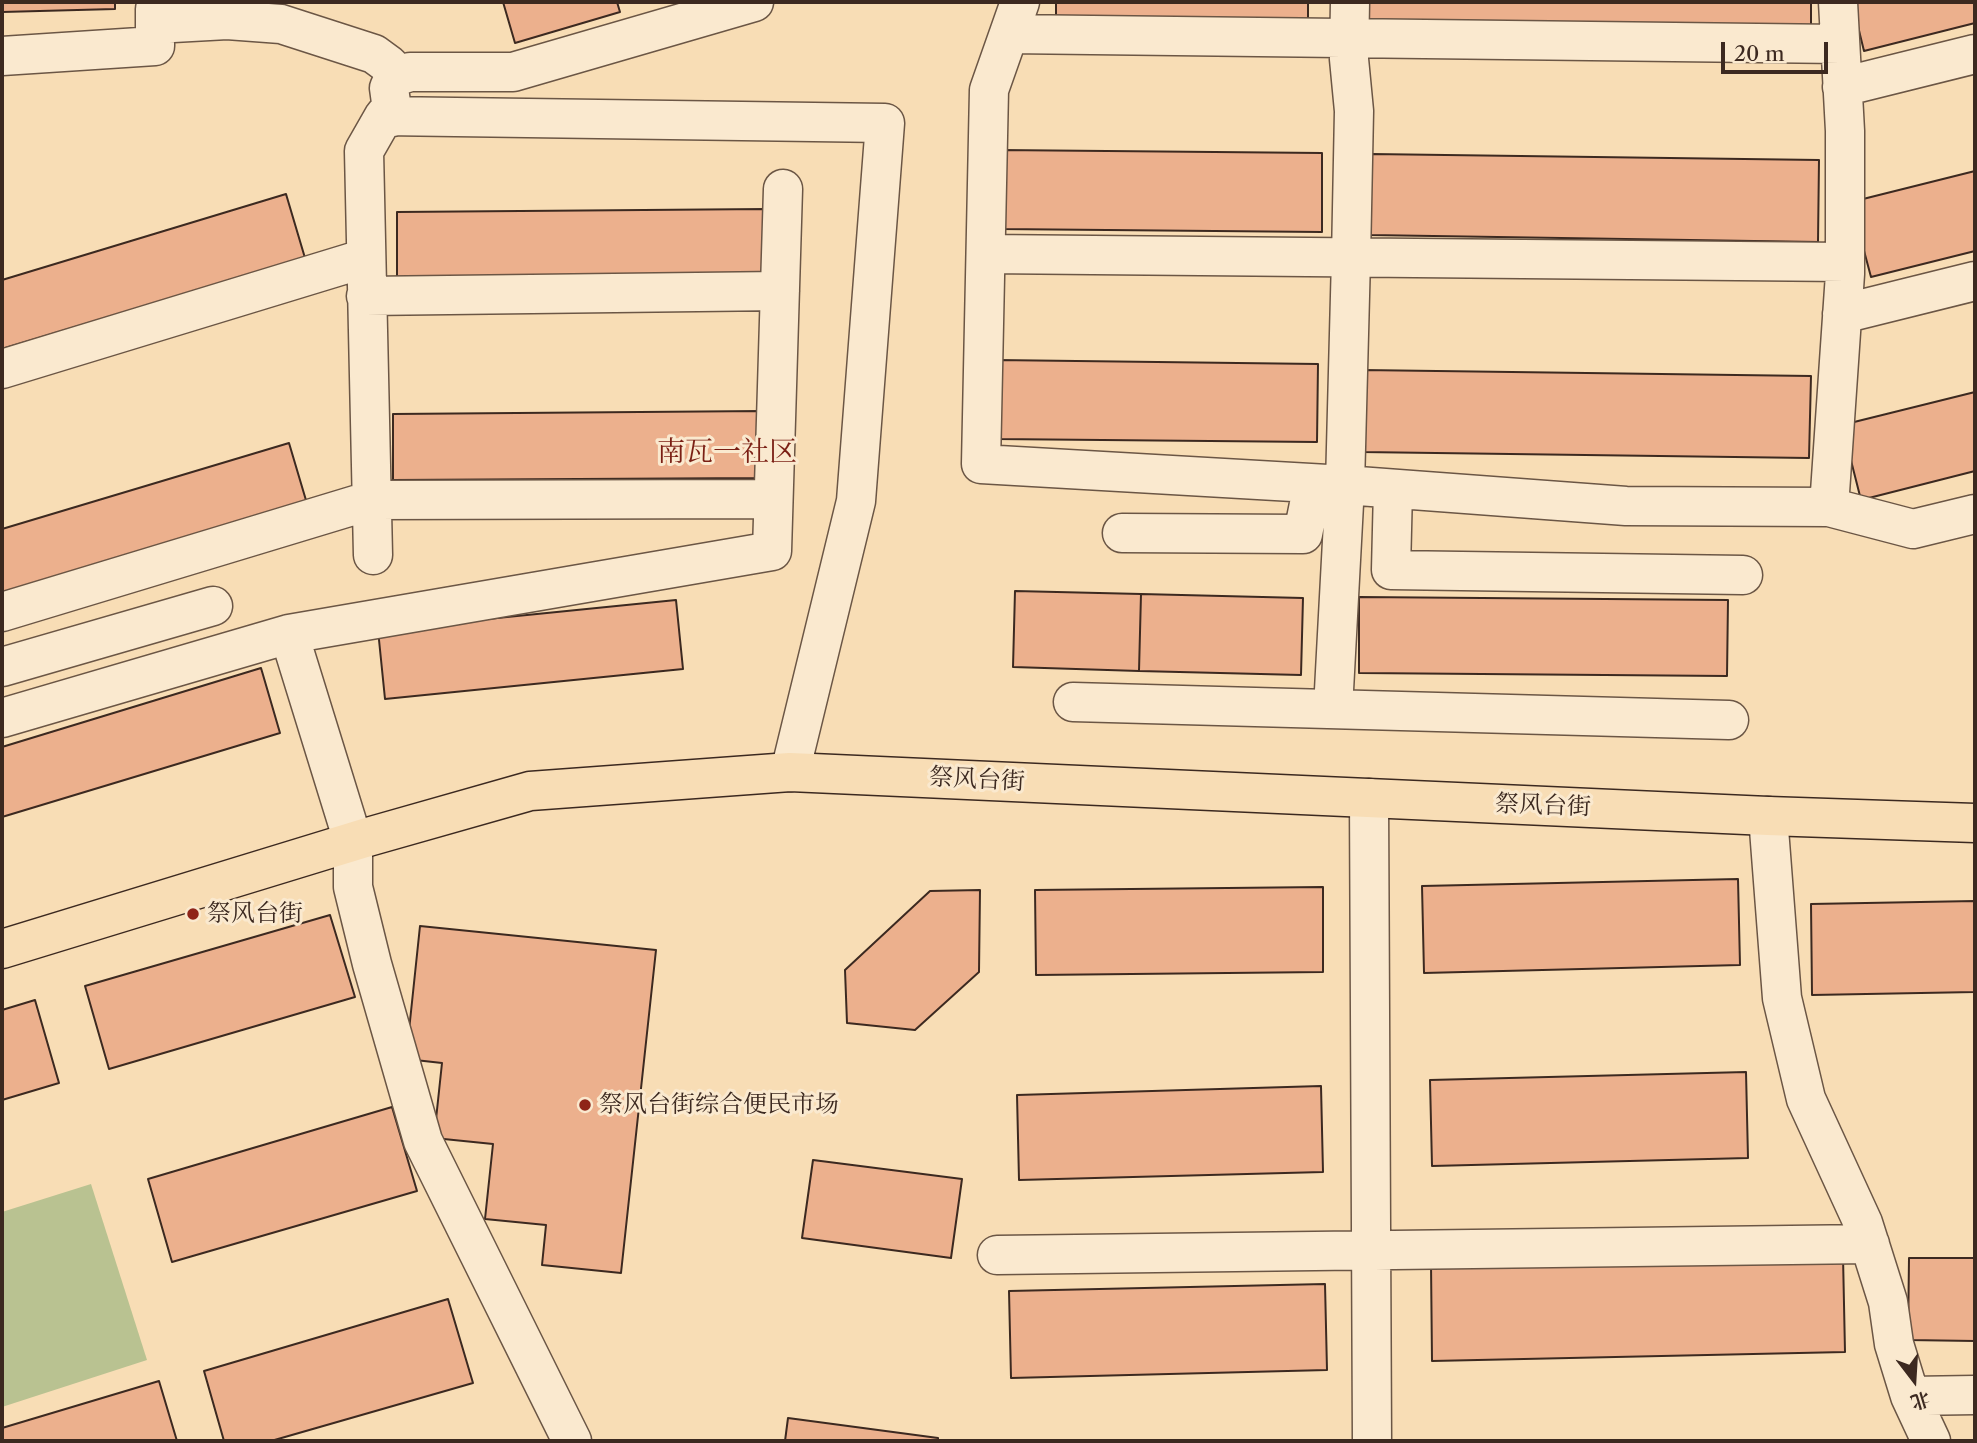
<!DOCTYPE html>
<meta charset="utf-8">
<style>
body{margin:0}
#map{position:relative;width:1977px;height:1443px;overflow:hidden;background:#f8ddb5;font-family:"Libre Caslon Text","Noto Serif SC",serif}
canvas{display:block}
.frame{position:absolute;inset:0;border:4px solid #3c2920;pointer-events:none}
.north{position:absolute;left:1879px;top:1345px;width:70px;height:70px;-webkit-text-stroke:5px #fae9cf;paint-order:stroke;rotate:163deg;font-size:19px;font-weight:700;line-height:28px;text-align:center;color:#3c2920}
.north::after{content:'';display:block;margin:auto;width:24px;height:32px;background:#3c2920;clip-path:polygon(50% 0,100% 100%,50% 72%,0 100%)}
.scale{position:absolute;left:1721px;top:42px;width:107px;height:32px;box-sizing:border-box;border:4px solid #3c2920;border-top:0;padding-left:9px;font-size:21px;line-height:24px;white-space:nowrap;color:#3c2920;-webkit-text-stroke:5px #fae9cf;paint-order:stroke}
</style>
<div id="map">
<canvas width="1977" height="1443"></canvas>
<div class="frame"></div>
<div class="north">北</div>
<div class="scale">20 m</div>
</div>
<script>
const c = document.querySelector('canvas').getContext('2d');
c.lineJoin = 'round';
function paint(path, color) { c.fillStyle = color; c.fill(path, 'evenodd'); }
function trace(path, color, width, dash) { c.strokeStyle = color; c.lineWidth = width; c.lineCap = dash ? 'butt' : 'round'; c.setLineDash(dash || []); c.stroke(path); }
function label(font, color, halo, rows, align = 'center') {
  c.font = font + ' "Libre Caslon Text","Noto Serif SC",serif'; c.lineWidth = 6; c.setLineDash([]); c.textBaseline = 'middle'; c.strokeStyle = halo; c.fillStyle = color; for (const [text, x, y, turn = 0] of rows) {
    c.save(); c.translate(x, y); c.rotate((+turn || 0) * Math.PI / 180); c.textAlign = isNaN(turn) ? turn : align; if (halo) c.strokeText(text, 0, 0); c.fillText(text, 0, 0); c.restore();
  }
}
paint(new Path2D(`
 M91 1184 147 1360 2 1407V1212Z`), '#b9c291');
const building = new Path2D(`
 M2 2H115V9L2 12Z
 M503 2H617L620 12 515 43Z
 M1056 2H1308V21L1056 22Z
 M1363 2H1811V32L1363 26Z
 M1852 2H1975V23L1864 51Z
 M999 150 1322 153V232L999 229Z
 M1371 154 1819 160 1818 242 1369 235Z
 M1975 171V251L1871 277 1851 202Z
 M286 194 305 258 2 349V280Z
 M767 209 768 276 397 279V212Z
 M996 360 1318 364 1317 442 995 439Z
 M1362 370 1811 376 1809 458 1361 452Z
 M1975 392V471L1861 500 1842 425Z
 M763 411 764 478 393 480V414Z
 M289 443 308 507 2 598V529Z
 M1015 591 1141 594 1139 671 1013 667Z
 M1141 594 1303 598 1301 675 1139 671Z
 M1359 597 1728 600 1727 676 1359 673Z
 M676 600 683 669 385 699 378 630Z
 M261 668 280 733 2 817V747Z
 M1738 879 1740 965 1424 973 1422 886Z
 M1323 887V972L1036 975 1035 890Z
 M980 890 979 972 915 1030 847 1023 845 970 930 891Z
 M1975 901V992L1812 995 1811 904Z
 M330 915 355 997 109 1069 85 986Z
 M420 926 656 950 621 1273 542 1265 546 1225 485 1219 493 1144 434 1138 442 1063 406 1059Z
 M35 1000 59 1083 2 1100V1010Z
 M1746 1072 1748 1158 1432 1166 1430 1080Z
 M1321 1086 1323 1172 1019 1180 1017 1095Z
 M392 1107 417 1191 172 1262 148 1179Z
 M813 1160 962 1179 951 1258 802 1238Z
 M1843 1256 1845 1352 1432 1361 1431 1264Z
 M1909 1258H1975V1341L1908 1340Z
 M1325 1284 1327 1370 1011 1378 1009 1291Z
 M448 1299 473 1383 271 1441H224L204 1371Z
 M159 1381 177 1441H2V1428Z
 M788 1418 938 1438V1441H785Z`);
paint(building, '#ecb08d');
trace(building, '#3c2920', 2);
const minor = new Path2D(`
 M1020 2 989 90 981 464 1345 485 1626 506 1829 507 1913 529 1975 514
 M155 24 227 20 281 24 374 54 389 65 394 77
 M1009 34 1840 44
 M2 56 155 46V9
 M1842 87 1975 54
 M393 117 389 88 394 77 410 72H513L754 2
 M986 254 1845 262
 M366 296 780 291
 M1842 314 1975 281
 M2 369 366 258
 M1393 489 1391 570 1743 575
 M1829 507 1845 274V131L1838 2
 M1122 533 1303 534 1313 484
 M373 555 364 151 384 116 885 123 856 501 790 772
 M2 612 372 500 773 499
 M2 667 213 606
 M1073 702 1729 720
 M1333 709 1345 485 1351 258 1354 111 1349 59 1350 2
 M2 718 289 634
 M1369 798 1372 1441
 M1768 816 1782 998 1806 1099 1863 1223 1888 1302 1894 1344 1910 1396 1931 1441
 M997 1255 1870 1244
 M1910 1396 1975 1395
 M572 1441 423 1141 372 964 353 887V841L289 634 772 551 783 189`);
const major = new Path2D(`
 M2 949 368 837 530 791 790 772 1768 816 1975 823`);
trace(minor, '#6b5645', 41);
trace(major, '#3c2920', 41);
trace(minor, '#fae9cf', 38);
trace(major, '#f8ddb5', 38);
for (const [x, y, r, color] of [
 [193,914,7,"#8f2418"],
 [585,1105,7,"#8f2418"]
]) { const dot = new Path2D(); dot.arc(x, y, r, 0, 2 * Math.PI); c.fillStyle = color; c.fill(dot); trace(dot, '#fae9cf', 2.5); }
label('24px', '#3c2920', '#fae9cf', [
 ["祭风台街",977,780,3],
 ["祭风台街",1543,806,2]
]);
label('24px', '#3c2920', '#fae9cf', [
 ["祭风台街",207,914],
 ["祭风台街综合便民市场",599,1105]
], 'left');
label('28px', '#7a1f14', '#fae9cf', [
 ["南瓦一社区",727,453]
]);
</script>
